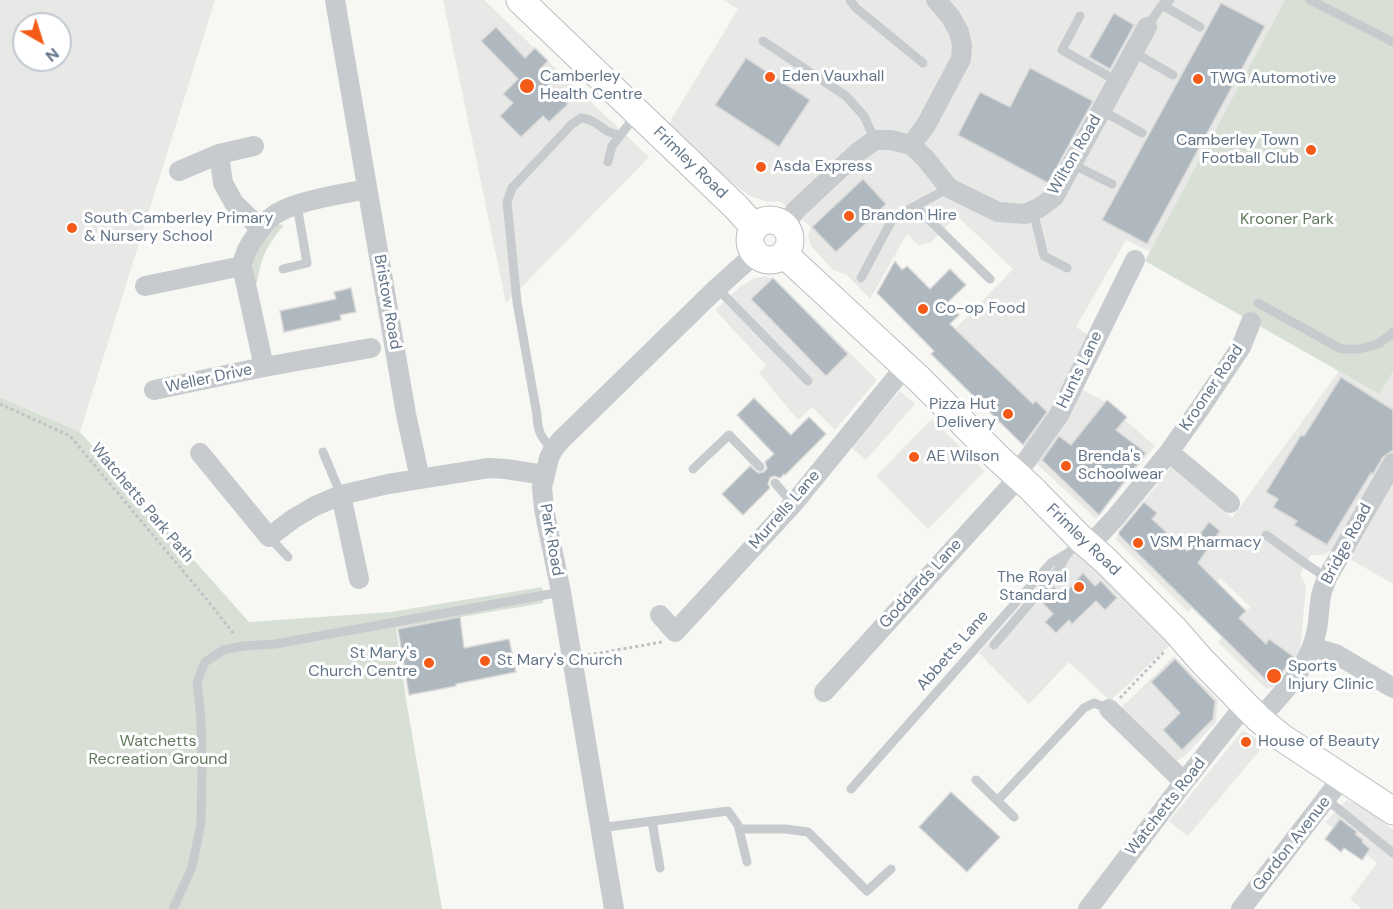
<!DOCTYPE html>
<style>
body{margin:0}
#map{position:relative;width:1393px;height:909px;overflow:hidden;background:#f7f8f4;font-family:"DM Sans",sans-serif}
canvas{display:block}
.north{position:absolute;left:12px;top:12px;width:60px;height:60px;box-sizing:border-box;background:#fff;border:2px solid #c1c8cf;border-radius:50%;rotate:141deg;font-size:16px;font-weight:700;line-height:24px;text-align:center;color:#637588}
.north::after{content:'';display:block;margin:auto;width:21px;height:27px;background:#f45b18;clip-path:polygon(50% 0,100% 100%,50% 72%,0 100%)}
</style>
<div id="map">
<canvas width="1393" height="909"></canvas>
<div class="north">N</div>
</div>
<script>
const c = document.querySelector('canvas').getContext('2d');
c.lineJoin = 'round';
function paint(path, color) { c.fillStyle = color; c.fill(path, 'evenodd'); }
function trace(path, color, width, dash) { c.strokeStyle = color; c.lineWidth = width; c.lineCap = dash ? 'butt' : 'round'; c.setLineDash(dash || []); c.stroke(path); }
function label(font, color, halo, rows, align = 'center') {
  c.font = font + ' "DM Sans",sans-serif'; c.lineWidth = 6; c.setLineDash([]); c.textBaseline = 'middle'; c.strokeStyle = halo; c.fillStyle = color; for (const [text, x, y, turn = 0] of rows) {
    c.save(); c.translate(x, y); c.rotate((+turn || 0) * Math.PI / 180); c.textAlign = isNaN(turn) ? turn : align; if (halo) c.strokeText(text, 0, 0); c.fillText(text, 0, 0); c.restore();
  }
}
paint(new Path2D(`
 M0 0H215L80 432 0 397ZM24 24H60V60H24Z
 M443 0H484L649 157 506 303Z
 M723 0H1285L1150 252 1126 240 1076 327 1091 337 1029 451 931 354 1013 269 957 216 930 243 918 245 907 234 870 299 847 275 833 270 811 246 808 235 811 227 779 201 768 202 750 196 725 178 668 125 738 9Z
 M765 276 776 280 877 380 835 430 812 407 798 420 759 373 766 365 715 310 742 285 755 278Z
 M1339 371 1379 394 1393 372V584L1353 561 1331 550 1323 555H1311L1300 574 1306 586 1300 652 1274 687 1266 689 1218 642 1251 607 1220 578 1188 612 1115 539 1172 465 1232 518Z
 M1079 388 1102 400 1155 446 1096 519 1035 462Z
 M900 391 915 404 866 460 851 447Z
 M932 419 985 471 928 529 876 476Z
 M1077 547 1172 643 1110 701 1069 662 1029 704 979 653 1048 575Z
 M1174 656 1218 700 1216 722 1185 756 1174 762 1121 708Z
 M1243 730 1265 744 1188 836 1169 821Z
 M1347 800 1365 807 1393 830V909H1362L1350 899 1377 863 1325 822Z`), '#e8e9e7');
paint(new Path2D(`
 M1285 0H1393V372L1379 394 1145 261Z
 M277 224 284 225C266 247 262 255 257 283H254C249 253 259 245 277 224Z
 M0 397 80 432 249 622 391 612 542 587 543 603 396 628 406 699 442 909H0Z`), '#d8e0d5');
const building = new Path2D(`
 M1221 3 1265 26 1147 244 1102 220Z
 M1114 13 1134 25 1110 69 1089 57Z
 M496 27 525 58 535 48 548 61 539 70 549 80 547 83 568 104 549 122 543 116 521 137 500 116 513 103 503 94 518 79 481 41Z
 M746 58 810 100 779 147 715 105Z
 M1030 68 1093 101 1048 183 958 135 980 92 1010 107Z
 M863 179 886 204 836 252 812 227Z
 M895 261 902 270 907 266 930 289 950 269 966 285 947 303 959 315 950 324 1033 404 1036 401 1047 412 1023 445 931 354 934 351 877 293Z
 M773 278 848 354 826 376 751 299Z
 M351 288 356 312 340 315 341 320 284 332 280 311 336 299 334 292Z
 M1341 377 1393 410V450L1383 457 1373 474 1371 473 1327 545 1294 525 1297 521 1273 507 1278 499 1266 492 1301 435 1304 436Z
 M754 398 791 435 809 417 826 434 785 475 784 474 780 478 774 476 770 478 768 484 770 488 743 515 722 494 750 466 758 473 764 472 767 468 765 462 774 454 737 415Z
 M1107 400 1127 417 1116 430 1146 453 1099 515 1042 460 1059 436 1071 445Z
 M1144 502 1157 513 1152 519 1187 551 1209 522 1220 531 1198 563 1246 611 1239 618 1266 644 1269 639 1294 657 1276 680 1267 681 1119 535V532Z
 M1083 573 1095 586 1101 581 1117 598 1105 610 1096 601 1072 624 1069 620 1056 633 1045 622 1053 614 1041 601 1053 586 1064 595Z
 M460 617 464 648 509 639 516 672 456 684V686L409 695 398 629Z
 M1175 659 1215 701 1213 719 1182 750 1163 730 1180 713 1151 682Z
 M951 792 1000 837 967 872 919 827Z
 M1340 819 1357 832 1355 834 1363 840 1362 842 1370 849 1362 860 1344 848 1341 852 1325 839Z`);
paint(building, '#b0b8bf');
trace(building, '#d9d9d7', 1.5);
const secondary = new Path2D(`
 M520 0 736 207 754 227
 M750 240a20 20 0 1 1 40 0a20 20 0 1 1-40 0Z
 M784 254 919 379 998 458 1030 487 1081 539 1105 560 1175 630 1202 661 1259 719 1281 737 1393 811`);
trace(secondary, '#b9bec3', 29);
trace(new Path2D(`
 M0 404 70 436 204 596 234 634
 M588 655 662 642
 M1120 698 1165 651`), '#c0c2c5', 3, [3, 3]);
trace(new Path2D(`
 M850 0 856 8 923 63
 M1310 0 1393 42
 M1162 5 1200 27
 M1080 16 1062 50 1117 81
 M1147 27 1162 5 1170 0
 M763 41 846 96 864 116 875 140
 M1133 52 1173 75
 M1101 110 1142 133
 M608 162 612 146 636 115
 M1072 164 1112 184
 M915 206 990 279
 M1033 211 1044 256 1067 268
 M283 269 307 263 297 205
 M861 278 893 218 949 188
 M717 288 808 381
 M1258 303 1341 349H1359L1378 344 1389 336 1393 332
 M553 450C542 439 537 431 537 415L517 302 507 202 512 188 571 125 581 118C591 119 596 123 604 129 608 132 614 134 619 135
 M323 452 341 495
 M693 469 729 435 760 467
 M775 483 793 504
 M1266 535 1306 564 1327 578
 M269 537 288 557
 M994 645 1058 570 1066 556
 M976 780 1014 817
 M851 789 1051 563 1068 553 1080 541
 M1326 799 1393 853
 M998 800 1084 708 1094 703 1109 709
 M652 821 660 868
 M600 828 728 811 738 825 747 862
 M739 829H785L808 832 867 891 891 869
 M173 909 192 867 201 823 202 765 201 719 197 682 205 662 223 650 243 646 275 644 561 592`), '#c7cbce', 9);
trace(new Path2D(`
 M335 0 406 414 420 479
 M911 145 926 125 961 59 962 45 959 32 950 16 936 0
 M219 154 223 183 234 203 261 229
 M179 171 219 154 254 146
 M784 226 796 210 858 152 875 140H891L911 145 925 158 949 188 998 212 1025 214 1039 208 1054 197 1147 27
 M145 286 242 266
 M264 367 242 266C244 255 248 246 255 237 260 229 266 221 273 216 292 201 343 194 367 189
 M154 390 264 367 371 348
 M1169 452 1230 503
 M200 453 269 537 293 519 315 506 341 495 388 484 489 468 506 469 545 475
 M1014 473 1027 460 1059 415 1135 260
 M341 495 359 579
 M1089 546 1116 517 1169 452 1201 407 1241 347 1251 322
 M660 615 675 632 793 504 895 379 907 368
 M1312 647 1336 654 1393 688
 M824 692 1019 477
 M1109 709 1184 782
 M1259 719C1284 692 1310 666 1317 629 1319 618 1319 607 1321 596 1322 590 1325 584 1327 578L1393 463
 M614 909 561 592 544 509 542 487 545 475 549 458 553 450 560 441 717 288 756 253
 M1088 909 1184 782 1245 705
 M1241 909 1342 778`), '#c7cbce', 20);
trace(secondary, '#fff', 27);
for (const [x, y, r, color] of [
 [770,77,6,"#f45b18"],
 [1198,79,6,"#f45b18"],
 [527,86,8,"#f45b18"],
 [1311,150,6,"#f45b18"],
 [761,167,6,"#f45b18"],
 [849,216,6,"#f45b18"],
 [72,228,6,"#f45b18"],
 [923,309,6,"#f45b18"],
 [1008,414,6,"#f45b18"],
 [914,457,6,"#f45b18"],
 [1066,466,6,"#f45b18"],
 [1138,543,6,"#f45b18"],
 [1079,587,6,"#f45b18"],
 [485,661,6,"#f45b18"],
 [429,663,6,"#f45b18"],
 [1274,676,8,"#f45b18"],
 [1246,742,6,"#f45b18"]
]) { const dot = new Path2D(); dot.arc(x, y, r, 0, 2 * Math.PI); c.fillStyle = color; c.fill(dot); trace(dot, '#fff', 2); }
label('16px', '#637588', '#fff', [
 ["Camberley",540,77],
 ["Health Centre",540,95],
 ["Eden Vauxhall",782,77],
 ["TWG Automotive",1210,79],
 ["Camberley Town",1299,141,"right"],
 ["Football Club",1299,159,"right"],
 ["Asda Express",773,167],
 ["Brandon Hire",861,216],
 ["South Camberley Primary",84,219],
 ["& Nursery School",84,237],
 ["Co-op Food",935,309],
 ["Pizza Hut",996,405,"right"],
 ["Delivery",996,423,"right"],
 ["AE Wilson",926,457],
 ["Brenda's",1078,457],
 ["Schoolwear",1078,475],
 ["VSM Pharmacy",1150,543],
 ["The Royal",1067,578,"right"],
 ["Standard",1067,596,"right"],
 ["St Mary's",417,654,"right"],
 ["Church Centre",417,672,"right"],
 ["St Mary's Church",497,661],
 ["Sports",1288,667],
 ["Injury Clinic",1288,685],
 ["House of Beauty",1258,742]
], 'left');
label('16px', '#637588', '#fff', [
 ["Wilton Road",1075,155,-60],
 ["Frimley Road",690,163,44],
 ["Bristow Road",387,302,80],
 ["Hunts Lane",1080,370,-64],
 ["Weller Drive",209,379,-12],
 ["Krooner Road",1212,388,-56],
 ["Watchetts Park Path",142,503,50],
 ["Murrells Lane",785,510,-49],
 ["Park Road",551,540,80],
 ["Frimley Road",1083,540,44],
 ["Bridge Road",1347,544,-62],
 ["Goddards Lane",921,584,-48],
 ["Abbetts Lane",953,651,-49],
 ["Watchetts Road",1166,807,-52],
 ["Gordon Avenue",1292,844,-52]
]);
label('16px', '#637a5f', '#fff', [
 ["Krooner Park",1287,220],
 ["Watchetts",158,742],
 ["Recreation Ground",158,760]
]);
</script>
